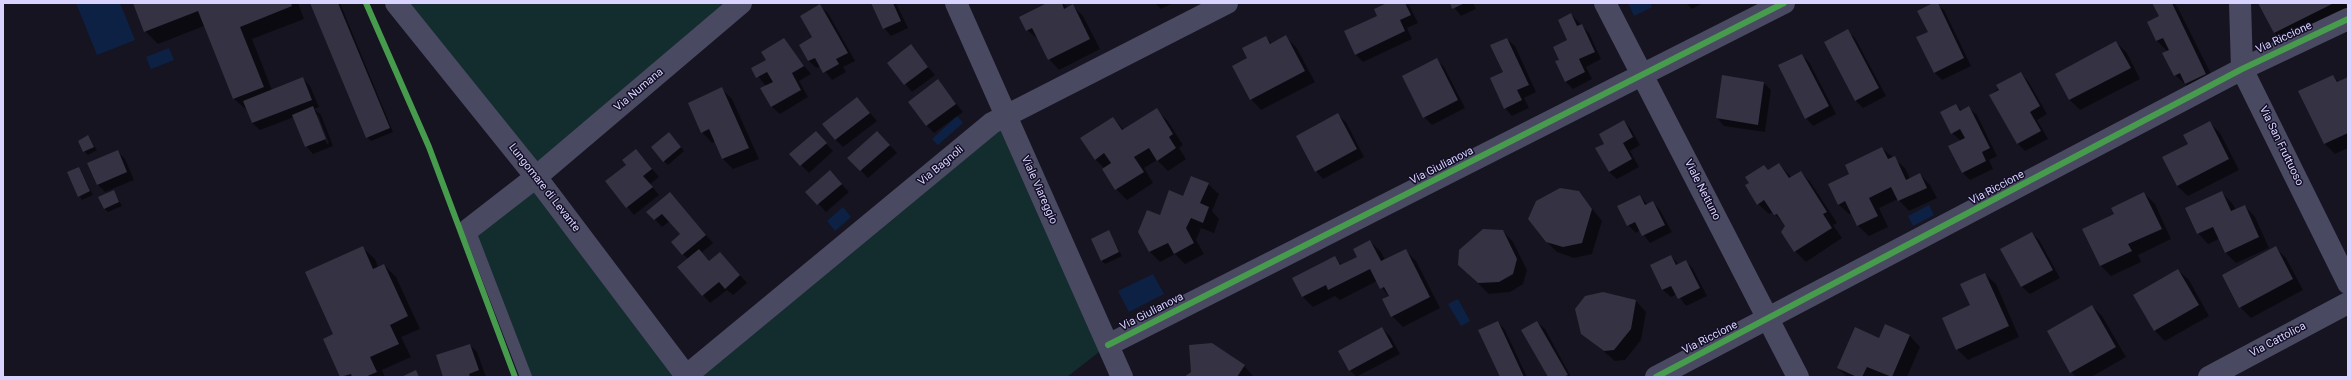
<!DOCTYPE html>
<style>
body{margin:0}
#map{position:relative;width:2351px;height:380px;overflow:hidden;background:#161421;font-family:Roboto,sans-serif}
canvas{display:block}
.frame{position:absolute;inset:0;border:4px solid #d9d4ff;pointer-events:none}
</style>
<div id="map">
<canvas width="2351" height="380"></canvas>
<div class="frame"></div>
</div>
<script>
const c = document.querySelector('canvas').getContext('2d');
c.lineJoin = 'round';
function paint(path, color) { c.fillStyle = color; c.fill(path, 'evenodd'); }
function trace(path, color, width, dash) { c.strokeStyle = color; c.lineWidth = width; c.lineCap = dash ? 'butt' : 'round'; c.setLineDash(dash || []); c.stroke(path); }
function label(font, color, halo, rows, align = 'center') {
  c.font = font + ' Roboto,sans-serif'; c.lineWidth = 3; c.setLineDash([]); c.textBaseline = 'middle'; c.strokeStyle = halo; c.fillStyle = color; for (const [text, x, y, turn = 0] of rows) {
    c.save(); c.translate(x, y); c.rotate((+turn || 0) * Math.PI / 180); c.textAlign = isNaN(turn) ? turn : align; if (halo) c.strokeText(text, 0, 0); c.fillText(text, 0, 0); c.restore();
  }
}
paint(new Path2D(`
 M396 3H747L537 177 685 377H532L469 229 536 177Z
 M1006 116 1108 345 1067 377H687Z`), '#132c2d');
paint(new Path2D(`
 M76 3H120L135 40 97 55Z
 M1628 3H1650L1652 7 1634 16Z
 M169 48 174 60 151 69 146 57Z
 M957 116 963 123 938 145 932 139Z
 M1929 205 1934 215 1913 226 1908 216Z
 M843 207 851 217 835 231 827 221Z
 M1153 274 1164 294 1129 312 1118 291Z
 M1458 299 1470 321 1461 326 1448 304Z`), '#0d2144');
paint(new Path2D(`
 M134 3H298L304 19 252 39 272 90 303 78 310 86 319 107 314 109 321 115 333 146 313 154 306 146 294 117 260 130 252 123 248 111 234 99 204 26 158 44 145 31ZM316 115H318L329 143 327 144Z
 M311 3H340L393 132 371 141 367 137Z
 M872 3H896L908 28 891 36 884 28Z
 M1049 3H1063L1068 8 1073 6 1083 16 1100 49 1059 70 1049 59 1039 40 1027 30Z
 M1155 3H1173L1161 9Z
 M1389 3 1409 5 1418 23 1407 28 1412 39 1363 62 1355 54 1378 16Z
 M1451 3H1473L1476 9 1461 16Z
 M1686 3H1703L1692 9Z
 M1935 3 1944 10 1971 66 1942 80 1934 72Z
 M2156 3H2174L2178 8 2216 84 2196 94 2175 75 2168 52 2157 41 2148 22 2160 16Z
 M2260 3H2345L2348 10 2285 43 2275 33Z
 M820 6 828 13 855 61 843 67 846 72 832 80 821 66 816 68 809 61 800 45 814 37Z
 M1571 14 1589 33 1601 59 1586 67 1592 79 1573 89 1565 81 1560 61 1569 40Z
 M1848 31 1855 38 1886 96 1863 108 1855 100Z
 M1266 37 1272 44 1286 37 1296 47 1315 82 1261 110 1251 99 1249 59Z
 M1507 39 1515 46 1536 92 1524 98 1529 108 1512 116 1505 108Z
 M783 40 811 74 799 81 808 97 780 114 772 107 762 89 766 86 752 69 767 60Z
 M2116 42 2127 53 2140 79 2080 110 2070 100 2056 74Z
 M910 46 935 75 912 92 888 63Z
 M1802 55 1809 62 1836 114 1813 126 1806 118Z
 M1436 59 1444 67 1465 108 1432 125 1424 117Z
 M2020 73 2028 81 2047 114 2037 120 2048 139 2025 151 2018 144 1990 95Z
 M2333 76 2339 82 2348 78V148L2335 154 2325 144 2300 92Z
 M938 81 963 112 934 133 926 125Z
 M1764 83 1771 90 1765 132 1724 126 1717 118Z
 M722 89 732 99 759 159 733 169 723 159 715 141 712 143 702 132Z
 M857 98 877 121 843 147 835 139Z
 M1956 105 1962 111 1969 108 1977 115 1997 156 1989 160 1993 169 1970 180 1963 173 1961 141 1952 133Z
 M1156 110 1167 120 1183 145 1179 148 1186 159 1168 171 1157 160 1144 168 1153 183 1127 200 1116 189 1104 168 1095 159 1113 118 1124 130Z
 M1338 115 1346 122 1364 157 1323 179 1316 171Z
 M1624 121 1631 129 1640 145 1630 151 1639 167 1617 179 1609 172 1597 148 1605 144Z
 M2209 122 2220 133 2239 170 2188 196 2177 186 2189 144Z
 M88 137 97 150 88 155 84 151Z
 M673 137 684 151 668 165 664 161Z
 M823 140 833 151 809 173 791 155Z
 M885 140 897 153 868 178 849 158Z
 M1882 148 1905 168 1910 179 1920 174 1930 185 1937 198 1909 211 1898 199 1879 208 1888 227 1869 236 1858 226 1852 213 1849 214 1838 204 1851 174Z
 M117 151 125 159 134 180 105 192 97 184Z
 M643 158 659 177 650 184 659 195 634 215 606 181Z
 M1779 164 1792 178 1801 172 1811 183 1837 223 1833 225 1842 238 1806 262 1795 251 1782 232 1786 226 1773 212 1769 214 1758 204 1764 166 1769 171Z
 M79 168 93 195 82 200 79 196Z
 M830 172 849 192 826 212 807 192Z
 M1208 184 1219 194 1212 211 1219 219 1214 233 1201 228 1196 240 1204 254 1185 264 1175 254 1160 262 1150 252 1139 232 1183 197Z
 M113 191 122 206 108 212 104 208Z
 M1579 192 1602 221 1592 254 1574 258 1557 252 1546 241Z
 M2221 192 2232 203 2236 210 2245 206 2255 217 2269 248 2236 263 2225 252 2219 239 2208 244 2198 233Z
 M2144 193 2155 204 2171 239 2138 255 2141 262 2111 276 2101 266 2084 229 2115 214Z
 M670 194 713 243 701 253 710 262 720 253 747 283 733 295 727 290 710 303 679 267 688 259 683 254 681 235 670 221 662 227 648 212Z
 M1640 196 1648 205 1653 202 1660 210 1672 232 1650 243 1640 230 1636 233 1628 225Z
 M1503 231 1513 242 1527 270 1523 284 1510 292 1489 294 1459 265Z
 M1109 232 1122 256 1105 264 1102 261Z
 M2032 233 2039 240 2060 278 2030 294 2022 287 2001 250Z
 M1370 241 1381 252 1385 260 1405 250 1416 261 1440 308 1403 327 1392 316 1389 297 1377 281 1340 300 1335 296 1313 307 1303 297 1335 258 1342 265 1358 257Z
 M362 247 375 259 378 267 384 265 396 277 420 329 401 337 411 357 382 370 385 377H341L324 339 335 334Z
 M2276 248 2286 258 2303 290 2251 318 2240 307 2223 276Z
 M1671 256 1679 265 1686 261 1693 269 1707 296 1686 306 1677 294 1671 297 1663 290 1651 266Z
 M2178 270 2189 280 2209 316 2165 341 2155 331 2134 295Z
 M1985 274 1996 284 2019 337 1968 360 1957 349 1971 306Z
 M1636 301 1646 312 1641 340 1625 360 1615 361 1582 333Z
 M2092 306 2102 316 2126 357 2091 377H2076L2071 372Z
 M1498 322 1505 330 1527 377H1501Z
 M1537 322 1545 329 1571 377H1549Z
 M1886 326 1910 336 1920 347 1907 377H1847L1838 368 1880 340Z
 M1382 328 1390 336 1400 354 1356 377 1350 370Z
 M470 345 477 352 486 377H444Z
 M1244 366 1254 377H1186Z`), '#0007');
paint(new Path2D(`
 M133 3H291L292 6 240 27 264 87 233 99 198 11 144 32Z
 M310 3H338L390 128 366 138Z
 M871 3H893L901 21 883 29Z
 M1047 3H1062L1064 9 1073 4 1090 39 1048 60 1032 28 1026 31 1019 17Z
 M1387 3H1405L1411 15 1400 20 1405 31 1355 55 1344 31 1377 16 1374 9Z
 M1450 3H1465L1452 9Z
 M1933 3H1938L1964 58 1934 73 1916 37 1928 32 1917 11Z
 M2152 3H2172L2206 74 2185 84 2180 73 2174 76 2162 53 2169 50 2163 38 2156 41 2147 22 2159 16Z
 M2258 3H2334L2274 33Z
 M820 4 848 53 836 59 839 64 823 73 815 58 808 61 799 45 812 37 800 16Z
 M1571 13 1577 26 1582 24 1595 52 1579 59 1585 72 1565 82 1555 61 1559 60 1553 47 1567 40 1558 20Z
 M1848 29 1879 88 1855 101 1824 42Z
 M1286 35 1305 71 1250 100 1232 66 1247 58 1242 48 1266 36 1270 44Z
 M784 38 804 66 792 73 801 90 771 107 760 88 773 82 767 72 756 78 751 68 766 60 761 52Z
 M1507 38 1529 85 1517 90 1522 100 1504 109 1490 78 1503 72 1490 45Z
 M2116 41 2131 68 2069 100 2055 74Z
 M911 44 928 67 904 85 887 63Z
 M1802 54 1829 106 1805 119 1778 65Z
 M1437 58 1458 100 1423 118 1402 76Z
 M2021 72 2040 106 2030 112 2041 131 2017 144 1989 95 1999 90 1996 85Z
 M1722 75 1764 82 1758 125 1716 118Z
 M2333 75 2337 82 2348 77V133L2324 144 2298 91Z
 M303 77 312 100 252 123 243 101Z
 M938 79 956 104 926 126 908 102Z
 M722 87 749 148 722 159 709 129 701 133 688 103Z
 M857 97 870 113 835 140 822 124Z
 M1956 104 1960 111 1969 106 1990 148 1982 152 1986 161 1962 173 1948 146 1965 138 1960 129 1951 134 1940 112Z
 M313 106 326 139 305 147 292 115Z
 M1157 108 1173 134 1169 137 1176 148 1157 161 1149 148 1134 157 1144 172 1115 190 1102 169 1111 163 1104 153 1095 160 1080 138 1113 117 1122 130Z
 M1338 113 1357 149 1315 172 1296 136Z
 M1624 120 1633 137 1623 143 1632 159 1609 172 1595 148 1604 144 1599 134Z
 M2210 121 2229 159 2177 186 2162 157 2188 144 2183 135Z
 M816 131 827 143 800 166 789 154Z
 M877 131 890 145 860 171 847 158Z
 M669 132 681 147 663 162 651 147Z
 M88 135 94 147 83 152 78 141Z
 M1882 147 1888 159 1895 156 1906 180 1920 173 1927 188 1898 201 1891 187 1869 198 1878 216 1857 226 1845 201 1838 205 1828 184 1849 174 1845 165Z
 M636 149 652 169 643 176 653 187 626 208 605 181 626 165 622 160Z
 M118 150 127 172 97 185 87 163Z
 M1779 163 1789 178 1801 171 1827 212 1823 214 1832 228 1794 252 1781 232 1785 226 1777 214 1774 215 1764 200 1757 205 1745 185 1749 183 1745 177 1764 165 1768 170Z
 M79 167 90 191 78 197 67 172Z
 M830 170 842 184 817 205 805 192Z
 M1191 176 1209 183 1200 203 1209 207 1203 223 1191 218 1186 228 1194 243 1174 254 1168 243 1149 252 1138 232 1147 210 1160 215 1169 190 1183 196Z
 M1560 188 1579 191 1592 209 1582 243 1563 247 1546 242 1528 219 1536 201Z
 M114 190 119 202 104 209 98 197Z
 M2222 191 2231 211 2245 205 2259 237 2225 253 2213 227 2197 234 2185 208Z
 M670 192 706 235 682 255 671 242 680 234 662 214 654 220 646 212Z
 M2144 192 2162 229 2128 244 2132 251 2100 266 2082 229 2114 214 2111 208Z
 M1640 195 1645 205 1653 201 1665 225 1642 236 1635 222 1627 226 1617 206Z
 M1483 229 1503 230 1517 259 1513 274 1499 282 1478 283 1458 265 1459 250Z
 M1109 230 1119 252 1101 261 1091 239Z
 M2032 232 2053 270 2021 287 2000 249Z
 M1370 240 1381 261 1406 249 1430 297 1391 317 1382 299 1389 296 1384 287 1380 289 1370 269 1328 290 1326 285 1302 297 1292 278 1335 256 1340 265 1357 257 1353 249Z
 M363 246 373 269 384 264 408 316 390 325 399 344 370 357 377 372 365 377H352L351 374 340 377 323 339 333 334 305 272Z
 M2276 246 2293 279 2239 308 2222 275Z
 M699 249 709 261 720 252 740 275 725 289 719 282 702 296 677 267Z
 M1671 255 1676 265 1686 260 1700 288 1678 299 1671 286 1662 290 1650 265Z
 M2178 269 2199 305 2154 331 2133 295Z
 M1985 273 2009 326 1956 350 1942 318 1970 305 1960 284Z
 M1603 292 1636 300 1631 329 1614 350 1604 351 1581 334 1575 309 1585 296Z
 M2092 305 2116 347 2070 373 2047 331Z
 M1498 321 1524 377H1500L1478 330Z
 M1537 321 1568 375 1563 377H1548L1521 330Z
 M1885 324 1910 335 1892 377 1867 367 1862 377H1857L1837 368 1855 327 1879 338Z
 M1382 327 1393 347 1349 371 1338 351Z
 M1212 343 1245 365 1237 377H1184L1191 372 1189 345Z
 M470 344 479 370 469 374 470 377H443L436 355Z
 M416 370 419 377H401Z`), '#343243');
trace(new Path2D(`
 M469 229 526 377`), '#4a4962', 12);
trace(new Path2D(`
 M396 3 536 177 687 377
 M956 3 1122 377
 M1605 3 1798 377
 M2240 3 2242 69 2348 283
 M469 229 536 177 741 3
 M1108 345 1784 3
 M686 376 992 123 1227 3
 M1656 377 2242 69 2348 19
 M2209 377 2348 303`), '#4a4962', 22);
trace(new Path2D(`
 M366 3 429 147 515 377
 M1108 345 1784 3
 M1656 377 2242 69 2348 19`), '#469c4c', 6);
label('11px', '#d9d4ff', '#130f26', [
 ["Via Riccione",2284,38,-25],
 ["Via Numana",639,90,-40],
 ["Via San Fruttuoso",2281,146,64],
 ["Via Bagnoli",941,166,-40],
 ["Via Giulianova",1442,166,-27],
 ["Lungomare di Levante",544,188,52],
 ["Via Riccione",1997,188,-28],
 ["Viale Viareggio",1039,190,66],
 ["Viale Nettuno",1702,190,63],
 ["Via Giulianova",1152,312,-27],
 ["Via Riccione",1710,338,-27],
 ["Via Cattolica",2278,340,-28]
]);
</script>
